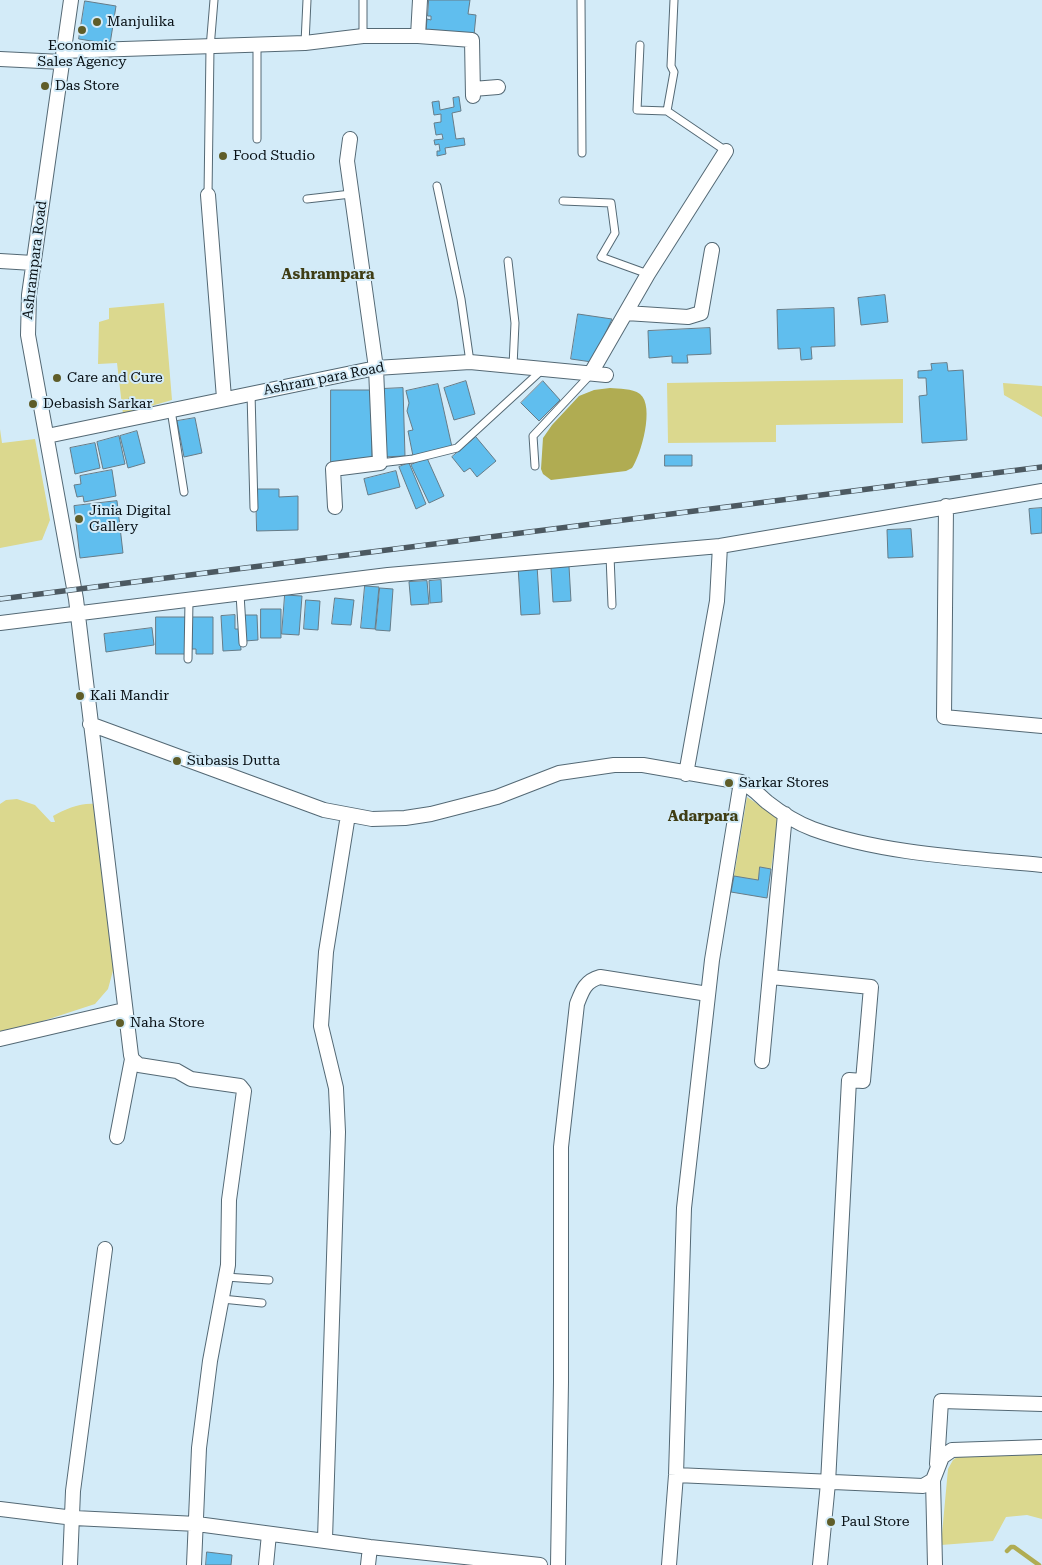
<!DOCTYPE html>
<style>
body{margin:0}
canvas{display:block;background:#d3ebf8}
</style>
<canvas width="1042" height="1565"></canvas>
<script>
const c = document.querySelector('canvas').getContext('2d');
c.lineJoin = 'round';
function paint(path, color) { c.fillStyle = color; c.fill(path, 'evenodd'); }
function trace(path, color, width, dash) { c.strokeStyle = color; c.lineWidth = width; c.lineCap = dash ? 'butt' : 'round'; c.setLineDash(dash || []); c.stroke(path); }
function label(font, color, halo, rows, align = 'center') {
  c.font = font + ' "Roboto Serif",serif'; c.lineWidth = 4; c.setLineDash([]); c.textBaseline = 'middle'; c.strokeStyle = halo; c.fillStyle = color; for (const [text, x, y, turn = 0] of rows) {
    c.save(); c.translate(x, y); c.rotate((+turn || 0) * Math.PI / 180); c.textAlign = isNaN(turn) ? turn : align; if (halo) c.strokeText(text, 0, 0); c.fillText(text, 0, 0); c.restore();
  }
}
paint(new Path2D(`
 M164 303 172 400 123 414 117 363 98 364 99 322 109 319V308Z
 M903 379V423L776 425V442L668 443 667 383Z
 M1003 383 1042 386V417L1004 395Z
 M0 429 2 443 35 439 50 520 42 540 0 548Z
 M747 797 762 807 779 813 771 869 760 867 758 880 734 876Z
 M17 799 35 805 51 822H55L53 816C65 809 82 802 96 804L114 967 108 989 95 1004 0 1035V804L6 800Z
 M1042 1453V1519L1027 1515 1006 1517 993 1541 941 1545 948 1469 953 1460 961 1454Z`), '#dbd88e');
paint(new Path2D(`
 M610 388C619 389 632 388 640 394 655 406 641 455 632 468L626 471 551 480 543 474 541 469 543 438 552 425 579 396 594 390Z`), '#b0ac52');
trace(new Path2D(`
 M1007 1551 1011 1547H1014L1039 1565`), '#b0ac52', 4.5);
const building = new Path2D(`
 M429 0H470L468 14 476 15 474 35 426 30 427 19 431 20V16H428Z
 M85 1 116 6 110 44 79 39Z
 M459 97 461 111 452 113 456 139 464 138 465 145 445 148 446 154 437 156V151H440L439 144 435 145 434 140 443 139 442 134 436 135 434 123 441 122V114L434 115 432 102 439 101 440 110 454 107 453 98Z
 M885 295 888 322 861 325 858 298Z
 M834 308 835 346 811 347 812 359 801 360 800 348 778 349 777 310Z
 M578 314 612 319 592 362 571 359Z
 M710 328 711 354 687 355 688 363H672V356L649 358 648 331Z
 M947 363 948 371 963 370 967 440 922 443 919 396 927 395 926 378H918V371L932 370 931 364Z
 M466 381 475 414 454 420 444 388Z
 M543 381 560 400 539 421 521 403Z
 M438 384 452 447 413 456 408 431 413 430 407 411 409 403 406 391Z
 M403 388 405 456 382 457 381 389Z
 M331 390H372V463H331Z
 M132 398 134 403 130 405 128 400Z
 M195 418 202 453 184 457 177 421Z
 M137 431 145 463 128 468 120 436Z
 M119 436 125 464 103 469 97 442Z
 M476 437 496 461 477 477 470 468 464 472 452 457Z
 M95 443 100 468 75 474 70 448Z
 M665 455H692V466H665Z
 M427 458 444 496 429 503 411 465Z
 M409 463 426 504 416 509 399 467Z
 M112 470 116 496 84 502 83 496 77 497 74 485 81 484 80 476Z
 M396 471 400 487 368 495 364 479Z
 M256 489H279V497L298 496V530L257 531Z
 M117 501 123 553 80 558 74 506Z
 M1042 508V533L1031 534 1029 509Z
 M911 529 913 557 888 558 887 530Z
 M537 565 540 614 521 615 518 566Z
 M569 566 571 601 553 602 551 568Z
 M441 580 442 602 430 603 429 581Z
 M427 581 429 604 411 605 409 582Z
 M365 586 379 587 375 629 361 628Z
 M380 588 393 589 390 631 376 630Z
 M285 595 302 596 299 635 282 634Z
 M335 598 354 600 351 625 332 624Z
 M306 600 320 601 318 630 304 629Z
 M261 609H281V638H261Z
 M235 615V629H240L241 650 223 651 221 616Z
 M244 615H257L258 640 245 641Z
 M156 617H186L185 654H156Z
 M192 617H213V654H196V649H191Z
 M152 628 154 645 106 652 104 634Z
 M760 867 771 869 767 898 731 892 734 876 758 880Z
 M207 1552 232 1555 231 1565H206Z`);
paint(building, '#60beee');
trace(building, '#667c88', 1);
const lane = new Path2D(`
 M363 0V36
 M581 0 582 153
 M674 0 671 66 674 72 667 111 726 151
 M305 43 307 0
 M640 45 637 110 667 111
 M257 139V45
 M437 186 461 299 470 362
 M208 195 210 48 214 0
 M307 199 351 194
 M563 201 611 203 615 233 601 257 648 274
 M508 261 515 323 513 366
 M251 393 254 508
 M171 410 184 492
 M380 463 413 459 457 448 543 369
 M535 466 533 436 591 374
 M610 556 612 605
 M240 594 243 643
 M188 659 189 601
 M226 1277 269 1280
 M222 1299 262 1303`);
const street = new Path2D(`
 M71 0 29 295 28 335 76 599 131 1055 132 1059 139 1065 177 1071 191 1079 240 1086 244 1091 229 1200 228 1265 210 1361 199 1448 194 1565
 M418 36 420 0
 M63 51 305 43 363 36H418L472 40 473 96
 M0 59 62 62
 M473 89 498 87
 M208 195 224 398
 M0 261 33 263
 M626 313 688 317 701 313 712 250
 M591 373 648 274 726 151
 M47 436 376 368 470 362 606 375
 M946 506 944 717 1042 726
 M335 507 333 469 380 463 376 368 347 161 350 139
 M0 623 388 575 720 546 1042 491
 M90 724 324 810 372 819 405 818 431 814 497 797 559 773 614 765H643L741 782C752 787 758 794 767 802 781 813 797 823 813 829 882 854 969 858 1042 865
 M686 774 717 601 720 546
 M771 977 871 987 863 1081 849 1080 828 1483 820 1565
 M0 1039 124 1010
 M762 1061 785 814
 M117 1137 132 1059
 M937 1464 941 1401 1042 1404
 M676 1475 923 1486 933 1480 942 1457 952 1450 1042 1447
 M933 1480 935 1565
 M0 1509 74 1518 197 1524 370 1547 540 1565
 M325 1539 338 1132 336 1088 321 1026 326 952 348 815
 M70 1565 73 1491 105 1249
 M266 1565 269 1534
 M368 1565 370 1547
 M558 1565 561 1382V1147L577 1004C582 991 585 981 600 977L708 994
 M669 1565 676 1475 684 1208 712 960 741 782`);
trace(lane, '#546975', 9);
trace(street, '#546975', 16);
trace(lane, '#fff', 7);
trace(street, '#fff', 14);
const rail = new Path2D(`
 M0 599 1042 467`);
trace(rail, '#4c5961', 5.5);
trace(rail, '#d3ebf8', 4, [11]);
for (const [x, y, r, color] of [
 [97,22,5,"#5f5d29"],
 [82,30,5,"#5f5d29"],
 [45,86,5,"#5f5d29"],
 [223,156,5,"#5f5d29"],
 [57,378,5,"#5f5d29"],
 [33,404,5,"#5f5d29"],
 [79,519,5,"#5f5d29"],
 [80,696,5,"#5f5d29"],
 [177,761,5,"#5f5d29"],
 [729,783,5,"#5f5d29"],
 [120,1023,5,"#5f5d29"],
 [831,1522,5,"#5f5d29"]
]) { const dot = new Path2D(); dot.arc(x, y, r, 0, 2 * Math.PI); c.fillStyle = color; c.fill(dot); trace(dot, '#d3ebf8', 2); }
label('14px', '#081015', '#d3ebf8', [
 ["Manjulika",107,22],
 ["Economic",82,46,"center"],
 ["Sales Agency",82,62,"center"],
 ["Das Store",55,86],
 ["Food Studio",233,156],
 ["Care and Cure",67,378],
 ["Debasish Sarkar",43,404],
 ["Jinia Digital",89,511],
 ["Gallery",89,527],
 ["Kali Mandir",90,696],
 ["Subasis Dutta",187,761],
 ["Sarkar Stores",739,783],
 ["Naha Store",130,1023],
 ["Paul Store",841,1522]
], 'left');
label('14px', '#081015', '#d3ebf8', [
 ["Ashrampara Road",35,260,-83],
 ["Ashram para Road",324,379,-11]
]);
label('bold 15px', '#3f3d14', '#d3ebf8', [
 ["Ashrampara",328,275],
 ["Adarpara",703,817]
]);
</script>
